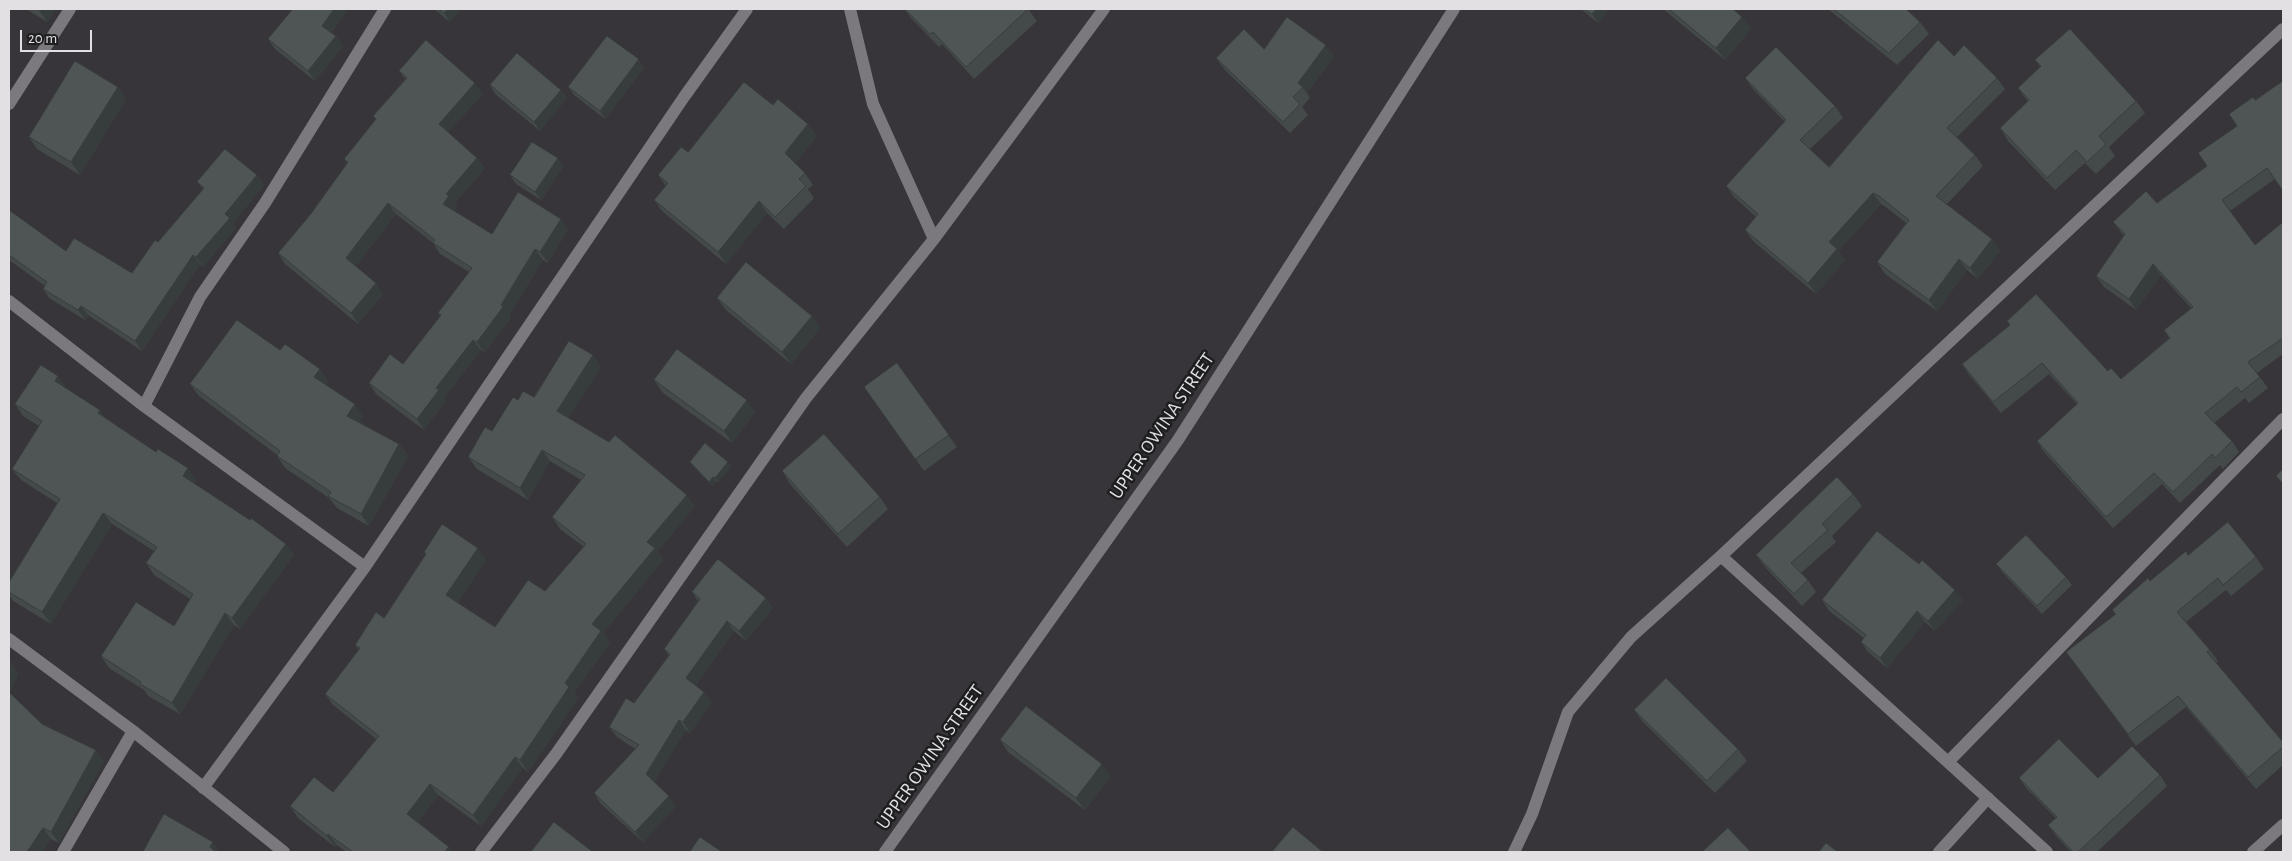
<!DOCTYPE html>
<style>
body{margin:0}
#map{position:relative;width:2292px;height:861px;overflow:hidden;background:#373539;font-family:"Alegreya Sans",sans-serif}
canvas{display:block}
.frame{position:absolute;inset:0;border:10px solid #e2e0e3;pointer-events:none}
.scale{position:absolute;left:20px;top:30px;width:72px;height:22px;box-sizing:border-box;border:2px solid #e2e0e3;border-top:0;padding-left:6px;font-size:15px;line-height:18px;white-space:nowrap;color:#e2e0e3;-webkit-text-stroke:4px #1e1d1f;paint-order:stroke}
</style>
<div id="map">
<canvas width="2292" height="861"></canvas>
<div class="frame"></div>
<div class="scale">20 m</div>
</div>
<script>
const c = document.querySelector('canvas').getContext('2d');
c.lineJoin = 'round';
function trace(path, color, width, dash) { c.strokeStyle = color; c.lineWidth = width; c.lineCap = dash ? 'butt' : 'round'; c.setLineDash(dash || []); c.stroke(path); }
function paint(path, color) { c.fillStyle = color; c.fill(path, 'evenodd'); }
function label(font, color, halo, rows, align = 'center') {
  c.font = font + ' "Alegreya Sans",sans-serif'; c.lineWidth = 5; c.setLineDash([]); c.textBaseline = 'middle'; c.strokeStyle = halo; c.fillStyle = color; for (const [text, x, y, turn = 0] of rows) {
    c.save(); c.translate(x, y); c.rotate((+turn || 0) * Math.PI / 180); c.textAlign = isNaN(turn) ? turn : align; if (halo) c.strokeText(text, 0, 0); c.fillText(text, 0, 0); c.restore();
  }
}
trace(new Path2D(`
 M850 9 873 104 934 239
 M9 104 70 9
 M9 301 144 406 365 567
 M144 406 200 297 265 203 385 9
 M1721 556 2047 852
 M9 639 133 731 284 852
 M1948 762 2283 419
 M203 788 365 567 684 97 747 9
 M63 852 133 731
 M481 852 556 754 806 398 934 239 1104 9
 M885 852 1178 440 1454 9
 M1514 852 1532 814 1568 712 1631 637 1721 556 2283 29
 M1939 852 1988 798
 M2253 852 2283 825`), '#7b797d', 12);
paint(new Path2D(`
 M26 9H56L47 22Z
 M293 9H348L331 33 336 36 343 46 315 81 275 49 268 39Z
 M434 9H461L450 22Z
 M904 9H1028L1037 21 974 79 942 44 939 47 911 18Z
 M1581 9H1610L1598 23Z
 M1663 9H1733L1742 17 1751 29 1725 60Z
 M1828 9H1906L1920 22 1929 34 1897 65Z
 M1264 49 1334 56 1307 93 1310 98 1302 107 1308 115 1290 133 1224 69 1216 58Z
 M1954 56 1997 78 2005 89 1957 137 1975 155 1983 166 1947 204 1992 239 2000 251 1978 279 1967 270 1937 311 1885 274 1877 262 1906 223 1887 208 1881 204 1838 251 1845 260 1816 294 1753 241 1745 230 1756 217 1734 197 1726 186 1785 122 1753 89 1745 78 1835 106 1843 118 1810 149 1829 167Z
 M2035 60 2136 101 2145 113 2109 147 2115 156 2096 174 2085 163 2055 190 2008 141 2000 128 2028 102 2018 88 2040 67Z
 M644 68 605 119 574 95 568 87Z
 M399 71 483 94 448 132 477 158 485 168 454 204 457 207 454 211 492 234 568 229 548 263 543 260 509 315 511 318 484 353 481 350 444 398 446 400 424 430 376 394 369 383 403 364 440 316 438 313 469 272 440 254 433 243 396 214 356 266 383 294 358 324 285 264 278 253 310 215 347 163 344 159 376 119 373 116 405 79Z
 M490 85 561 90 567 98 540 131 495 94Z
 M118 87 126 99 80 175 37 149 29 137Z
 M773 105 817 136 795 163 805 173 813 185 808 189 814 198 784 229 767 213 726 264 663 212 654 200 666 186 658 175 688 152Z
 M2237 126 2275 179 2230 211 2255 245 2283 222V354L2257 373 2268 388 2249 403 2245 398 2214 423 2232 441 2239 452 2223 469 2220 465 2180 503 2162 484 2113 528 2044 452 2037 441 2077 404 2049 374 2001 413 1969 375 1962 364 2010 325 2007 321 2108 371 2121 379 2169 338 2164 330 2191 308 2161 275 2136 310 2104 287 2096 276 2124 236 2113 222 2157 203 2207 166Z
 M558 158 563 167 541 200 516 184 510 175Z
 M257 175 264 185 233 223 236 228 203 267 200 264 142 351 88 315 85 320 49 298 43 289 45 286 9 260V210L66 251 132 273 158 242 203 189 197 182Z
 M717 298 812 316 820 328 791 364 726 310Z
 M280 350 320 369 328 381 326 385 363 416 359 422 399 444 408 456 369 526 337 508 329 498 285 468 277 456V455L199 396 190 384Z
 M593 355 601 367 568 418 695 506 658 551 663 560 603 633 610 643 574 693 578 698 528 772 523 768 481 826 438 795 418 822 449 847 452 852H346L337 845 335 847 298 818 290 806 333 792 376 739 333 705 325 694 359 650 355 645 384 618 426 555 424 552 486 560 457 603 495 627 545 591 584 547 560 529 552 517 581 480 550 461 528 500 477 469 468 457 492 431 518 400 534 397Z
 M897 363 957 447 924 471 864 387Z
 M58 376 66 388 100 410 105 418 196 480 194 483 286 544 294 555 240 629 234 625 180 714 148 696 144 690 109 668 101 656 174 626 190 599 154 575 146 563 154 551 112 524 51 624 13 601 9 595V582L57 503 21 480 12 469 39 426 23 416 15 404Z
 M654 380 755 412 732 443 663 393Z
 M690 462H728L731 466 718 482 716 481 712 486 693 466Z
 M782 471 880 497 888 509 847 547 790 484Z
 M1853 494 1862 506 1832 536 1836 542 1801 573 1808 580 1816 592 1802 606 1765 567 1756 555Z
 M2188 555 2256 557 2264 569 2231 596 2226 590 2186 622 2210 650 2218 661 2216 663 2283 742V765L2256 789 2186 707 2136 746 2066 652 2115 615 2112 610 2150 581Z
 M1996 564 2066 577 2072 585 2042 614 2002 572Z
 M692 592 766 598 773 608 746 641 734 631 696 685 712 702 690 733 686 730 654 782 676 806 643 842 601 804 594 793 635 749 617 737 609 727 634 703 669 656 664 649 698 601Z
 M1822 600H1963L1935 631 1925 622 1887 668 1868 652 1861 642 1864 638 1829 611Z
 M9 662 11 663 18 674 9 693 42 724 96 750 104 761 59 843 51 839 42 852H9Z
 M1634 710 1738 749 1747 761 1715 793 1643 722Z
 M1000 740 1111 776 1085 810 1008 752Z
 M2160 775 2167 786 2097 852H2071L2056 836 2048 825 2056 818 2027 789 2019 778H2098Z`), '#444949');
paint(new Path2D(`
 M39 9H56L47 22 39 10Z
 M334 9H348L329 35 322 26Z
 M448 9H461L450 22 444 13Z
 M1597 9H1610L1598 23 1592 14Z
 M1742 17 1751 29 1725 60 1716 48Z
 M336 36 343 46 315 81 308 71Z
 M1326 45 1334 56 1307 93 1298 83Z
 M639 59 644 68 605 119 600 111Z
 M475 83 483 94 446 135 439 124Z
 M118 87 126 99 80 175 71 162Z
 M561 90 567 98 540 131 534 122Z
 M808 124 817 136 793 165 785 153Z
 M477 158 485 168 454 204 457 207 451 215 443 204 446 194Z
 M558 158 563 167 541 200 535 192Z
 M257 175 264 185 233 223 236 228 203 267 196 257 225 214Z
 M1873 193 1881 204 1838 251 1845 260 1816 294 1808 283 1829 242Z
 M759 201 767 213 726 264 718 252Z
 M388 203 396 214 354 269 346 258Z
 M561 219 568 229 548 263 540 252Z
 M1992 239 2000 251 1978 279 1970 268Z
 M535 249 543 260 509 315 511 318 484 353 477 342 501 305Z
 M193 255 200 264 142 351 135 341Z
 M1959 259 1967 270 1937 311 1929 300Z
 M2153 264 2161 275 2136 310 2129 299Z
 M376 283 383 294 358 324 351 313Z
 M81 306 88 315 85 320 78 310Z
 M812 316 820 328 791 364 782 352Z
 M473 340 481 350 444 398 446 400 424 430 417 419 436 388Z
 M593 355 601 367 565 423 557 411Z
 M320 369 328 381 322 389 314 377Z
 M58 376 66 388 55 381Z
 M747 400 755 412 732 443 724 431Z
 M355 404 363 416 355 428 347 416Z
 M100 410 108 421 98 413Z
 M399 444 408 456 369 526 361 514Z
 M542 450 550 461 528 500 520 488Z
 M728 462 731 466 718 482 715 478Z
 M188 468 196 480 191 487 183 476Z
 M713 477 716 481 712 486 709 482Z
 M687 495 695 506 658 551 663 560 603 633 610 643 574 693 578 698 528 772 520 760 565 683 592 624 647 542Z
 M103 513 112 524 51 624 42 612Z
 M286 544 294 555 240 629 232 618Z
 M478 548 486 560 454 607 446 595Z
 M1955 590 1963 600 1935 631 1928 621Z
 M766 598 773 608 746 641 739 631Z
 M1917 611 1925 622 1887 668 1880 658Z
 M225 613 234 625 180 714 172 703Z
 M727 621 734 631 693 689 686 678Z
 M11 663 18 674 9 694V667Z
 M704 692 712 702 690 733 683 722Z
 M679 720 686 730 653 785 646 774Z
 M96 750 104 761 59 843 51 832Z
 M515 757 523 768 481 826 473 815Z
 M1102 764 1111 776 1085 810 1076 798Z
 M430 784 438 795 415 826 407 814Z
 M669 796 676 806 643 842 635 832Z
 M43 828 51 839 42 852H27Z
 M328 834 337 845 335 847 327 836Z
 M213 842 220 852H213L210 847Z
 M449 847 452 852H444Z`), '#373c3c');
const building = new Path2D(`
 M293 9H334L322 26 336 36 308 71 268 39Z
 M439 9H448L444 13Z
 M905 9H1028L966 67 933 32 930 34Z
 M1585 9H1597L1592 14Z
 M1669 9H1733L1742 17 1716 48Z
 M1834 9H1906L1920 22 1889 53Z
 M1287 17 1326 45 1298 83 1303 87 1293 97 1300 104 1283 122 1216 58 1244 29 1264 49Z
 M2070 29 2136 101 2099 136 2106 144 2087 162 2076 150 2047 178 2000 128 2029 100 2018 88 2041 66 2035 60Z
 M607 36 639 59 600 111 568 87Z
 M426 40 475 83 439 124 477 158 446 194 449 196 443 204 492 234 518 192 561 219 540 252 535 249 501 305 503 307 477 342 473 340 436 388 439 390 417 419 369 383 390 354 403 364 441 315 438 313 472 268 433 243 435 240 388 203 346 258 376 283 351 313 278 253 310 215 348 162 344 159 376 119 373 116 407 78 399 71Z
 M1938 40 1954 56 1964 45 1997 78 1947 128 1975 155 1936 196 1992 239 1970 268 1959 259 1929 300 1877 262 1909 220 1879 196 1873 193 1829 242 1837 249 1808 283 1745 230 1758 214 1726 186 1786 120 1745 78 1776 47 1835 106 1800 140 1829 167Z
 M517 53 561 90 534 122 490 85Z
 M75 61 118 87 71 162 29 137Z
 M2283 81V191L2267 168 2222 200 2255 245 2283 222V338L2248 362 2260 377 2241 392 2237 387 2205 413 2232 441 2215 458 2212 454 2173 492 2154 473 2106 517 2037 441 2078 403 2042 363 1993 402 1962 364 2010 325 2007 321 2036 294 2108 371 2111 368 2121 379 2170 338 2164 330 2193 307 2153 264 2129 299 2096 276 2125 234 2113 222 2146 191 2157 203 2207 166 2198 153 2237 126 2229 114 2253 97 2255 100Z
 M744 82 773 105 778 99 808 124 785 153 805 173 799 179 806 186 775 217 759 201 718 252 654 200 668 183 658 175 681 147 688 152Z
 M532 142 558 158 535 192 510 175Z
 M225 149 257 175 225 214 230 218 196 257 193 255 135 341 81 306 78 310 43 289 47 282 9 255V210L66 251 74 238 132 273 155 240 158 242 204 188 197 182Z
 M746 262 812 316 782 352 717 298Z
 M237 320 280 350 285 344 320 369 314 377 355 404 347 416 399 444 361 514 328 496 331 492 277 456 280 451 190 384Z
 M569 341 593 355 557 411 609 442 615 435 687 495 647 542 655 548 592 624 601 631 565 683 569 687 520 760 515 757 473 815 430 784 407 814 449 847 444 852H353L328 834 327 836 290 806 314 777 333 792 379 736 325 694 360 648 355 645 376 612 384 618 426 554 424 552 442 524 478 548 446 595 495 627 528 580 545 591 586 544 552 517 585 475 542 450 520 488 468 457 485 427 492 431 513 397 518 400 523 391 534 397Z
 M677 349 747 400 724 431 654 380Z
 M897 363 949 435 915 459 864 387Z
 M41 365 58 376 55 381 100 410 98 413 156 452 158 449 188 468 183 476 250 520 251 518 286 544 232 618 225 613 172 703 140 684 141 682 101 656 136 602 174 626 193 594 146 563 157 547 103 513 42 612 9 592V582L60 499 12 469 42 421 15 404Z
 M824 434 880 497 838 534 782 471Z
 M705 443 728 462 715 478 713 477 709 482 690 462Z
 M2283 469V484L2276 476Z
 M1837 477 1853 494 1822 524 1828 530 1791 563 1808 580 1794 594 1756 555Z
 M2228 522 2256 557 2223 585 2218 578 2177 612 2210 650 2207 652 2283 742V747L2248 777 2178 696 2128 734 2066 652 2116 614 2112 610 2148 578 2150 581 2186 551 2188 555Z
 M1877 531 1919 564 1922 560 1955 590 1928 621 1917 611 1880 658 1861 642 1866 635 1822 600Z
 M2026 535 2066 577 2037 606 1996 564Z
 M718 559 766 598 739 631 727 621 686 678 704 692 683 722 679 720 646 774 669 796 635 832 594 793 639 745 609 727 626 698 634 703 670 654 664 649 700 599 692 592Z
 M1666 678 1738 749 1707 781 1634 710Z
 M9 692 42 724 96 750 51 832 43 828 27 852H9Z
 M1026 706 1102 764 1076 798 1000 740Z
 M2059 739 2098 778 2132 746 2160 775 2078 852H2073L2048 825 2057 817 2019 778Z
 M164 814 213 842 210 847 216 852H143Z
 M554 822 593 852H531Z
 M1293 827 1323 852H1272Z
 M1728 828 1751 852H1702Z
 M700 837 722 852H690Z
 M1826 843 1838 852H1819Z`);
paint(building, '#4f5555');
trace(building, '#373c3c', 1);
label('19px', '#e2e0e3', '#1e1d1f', [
 ["UPPER OWINA STREET",1162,426,-56],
 ["UPPER OWINA STREET",930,757,-55]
]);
</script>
